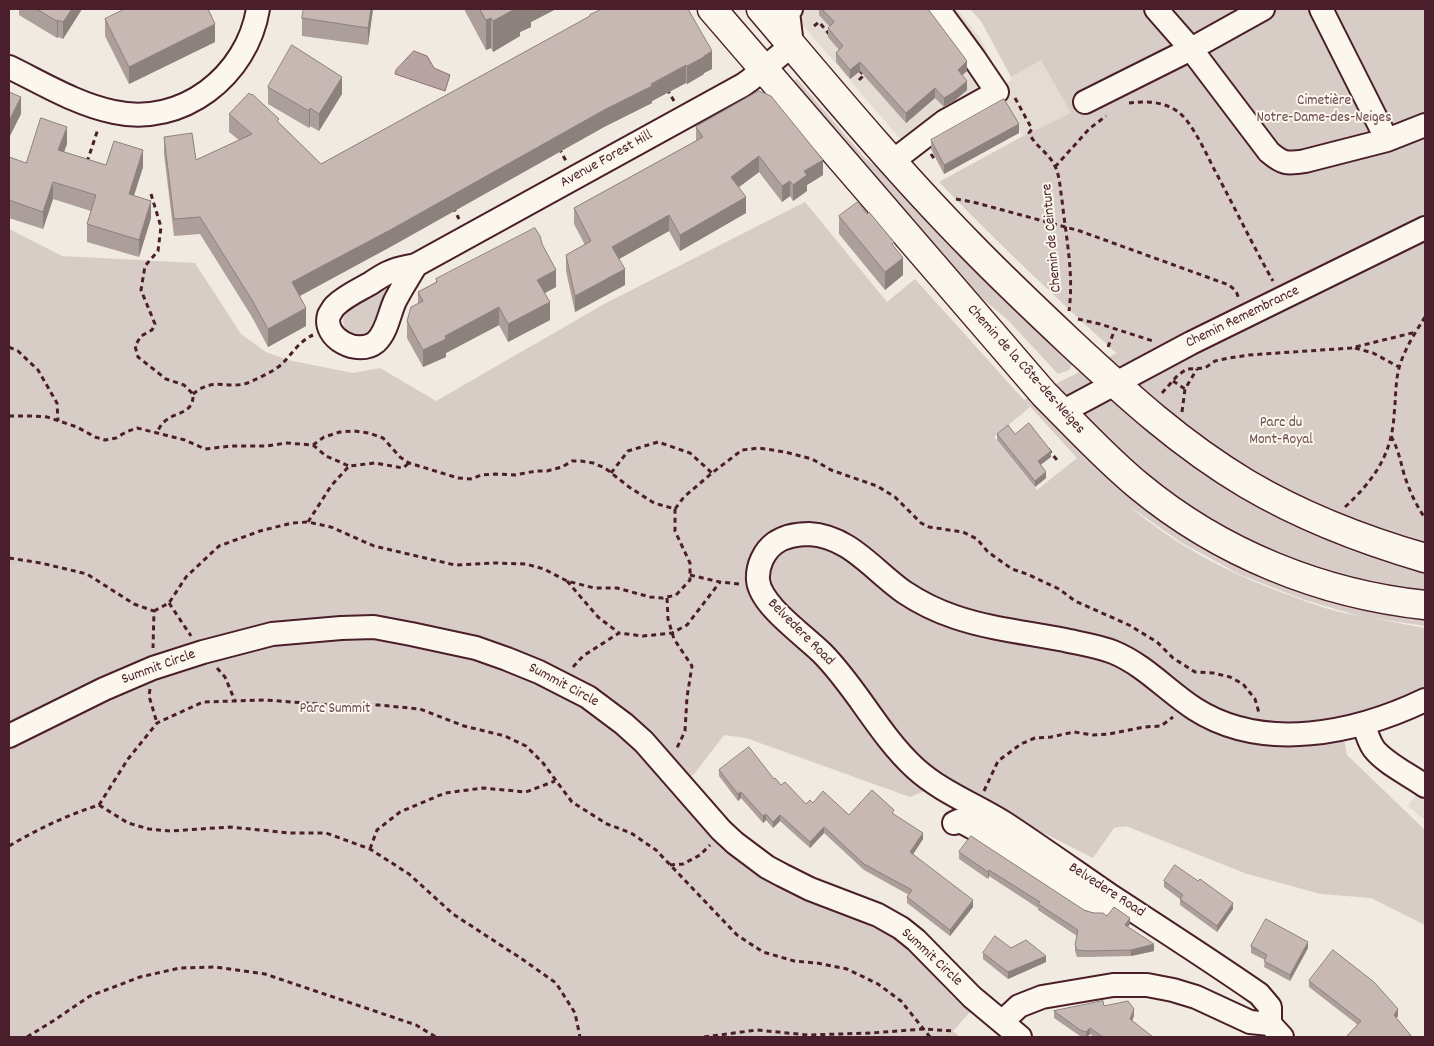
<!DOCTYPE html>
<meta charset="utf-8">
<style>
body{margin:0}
#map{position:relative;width:1434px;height:1046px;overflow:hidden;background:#f0eae0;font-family:Dekko,sans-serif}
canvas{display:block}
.frame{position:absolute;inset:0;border:10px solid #4a1f2b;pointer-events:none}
</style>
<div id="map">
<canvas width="1434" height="1046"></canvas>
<div class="frame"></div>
</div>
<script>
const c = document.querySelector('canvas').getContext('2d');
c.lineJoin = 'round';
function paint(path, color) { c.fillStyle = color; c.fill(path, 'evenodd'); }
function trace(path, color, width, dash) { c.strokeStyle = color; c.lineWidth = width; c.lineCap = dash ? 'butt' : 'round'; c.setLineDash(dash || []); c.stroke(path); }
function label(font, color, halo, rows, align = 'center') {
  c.font = font + ' Dekko,sans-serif'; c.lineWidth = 4; c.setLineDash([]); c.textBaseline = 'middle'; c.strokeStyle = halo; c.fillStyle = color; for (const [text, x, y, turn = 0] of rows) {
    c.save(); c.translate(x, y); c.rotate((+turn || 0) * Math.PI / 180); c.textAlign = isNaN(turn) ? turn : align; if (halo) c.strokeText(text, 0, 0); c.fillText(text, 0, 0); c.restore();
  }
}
paint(new Path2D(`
 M789 9H957L980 38 1004 85 1010 81 1011 77 1041 59 1071 113 1023 136 1005 106 933 142 915 156Z
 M1425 783V820L1408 806Z`), '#e4dbd2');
paint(new Path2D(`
 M970 9H1425V626L1366 617 1425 628V687C1398 702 1370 711 1340 719L1347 755 1425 830V925L1371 898 1321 894 1247 874 1126 826 1114 828 1093 858 945 783 910 797 746 738 724 735 695 773 681 785 809 900 895 937 917 958 952 996 970 1012 953 1031 960 1037H9V229L62 256 195 263 241 334 266 352 288 360 353 373 380 368 436 401 606 303 805 202 887 302 915 279 1024 400 1117 353 1115 352C1055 297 996 241 939 182L1023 136 1071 113 1041 60 1011 77 981 21ZM1026 402 1077 458 1037 490 994 437 1030 407ZM1128 505 1182 543 1241 575 1302 599 1359 616C1334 612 1309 603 1286 594 1228 573 1175 545 1128 505Z
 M797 79 865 158 884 172 1001 295 1071 362 1072 365 1069 370 1058 374 1008 320 972 290 791 82Z
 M394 278 397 282 385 298 370 332C363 338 357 336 349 333 342 326 341 319 347 311Z`), '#d8ccc6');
const water = new Path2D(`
 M414 51 427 56 434 68 450 75 445 91 395 74 396 70Z`);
paint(water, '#b8a4a2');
trace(water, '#8c6f72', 1);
const minor = new Path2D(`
 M1156 9 1191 49 1269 152C1283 164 1287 164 1305 161L1387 140 1425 125
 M1321 9 1387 140
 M9 67C42 83 78 105 114 112 182 127 247 76 258 9
 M1085 102 1191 49 1263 9
 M893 161 945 121 997 92 974 58 938 9
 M416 265C409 277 401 289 395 301 389 314 387 332 376 342 358 357 322 338 329 315 331 312 333 308 335 306 345 296 359 290 371 283 377 279 384 274 390 272 398 268 408 267 416 265L743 85 750 80 792 45 788 12 791 9
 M1062 412 1191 343 1425 228
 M1364 724C1366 732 1369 742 1374 749 1386 764 1410 775 1425 786
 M9 736 104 689 153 668 203 652 272 634 341 628 374 627 411 634 476 648 507 659 539 672 588 697 624 724 644 742 721 830 735 843 767 867 782 875 810 889 878 915 901 928 916 940 972 997 1020 1037
 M954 823 958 821 966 824 988 836 1091 905C1103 908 1104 906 1111 896
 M1002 1022 1019 1006 1042 997 1113 985H1147L1173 990 1196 997 1250 1022 1270 1024
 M1282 1037 1270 1024V1007L1259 994C1210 960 1160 928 1111 896 1076 872 1041 847 1006 824 976 805 941 792 915 768 879 735 857 688 822 653 804 635 760 605 758 580 757 566 764 551 775 543 785 536 797 534 809 534 849 536 873 570 904 592 919 602 937 611 955 617 990 629 1029 633 1065 640 1082 644 1098 646 1113 652 1145 665 1167 691 1195 709 1264 753 1356 733 1425 700`);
const major = new Path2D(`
 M712 9 1044 394C1075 425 1105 458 1139 486 1220 553 1321 594 1425 605
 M761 9C829 89 897 171 971 246 1004 280 1038 312 1072 344 1128 396 1180 444 1247 484 1303 517 1363 540 1425 558`);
trace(minor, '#4a1f2b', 26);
trace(major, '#4a1f2b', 31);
trace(new Path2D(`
 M814 26 819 22 830 35
 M859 80 864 75 860 71
 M667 89 674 101
 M1015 98 1032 129 1029 133C1035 146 1049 153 1055 166 1060 177 1060 188 1062 200 1066 238 1074 273 1069 311
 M1129 103C1145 101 1162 101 1177 111 1191 120 1206 153 1214 169 1234 206 1252 244 1273 281
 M559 148 566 161
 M931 154 935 160 937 159
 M87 162 98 129
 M1055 167 1089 129 1106 116
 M151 194 161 227 158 251 145 266 141 290 155 324 152 330 141 336 135 346 138 357 166 379 184 385 193 394C194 415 175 411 164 422 161 424 159 429 157 432
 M956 199 973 202 1080 231 1229 285 1236 291 1239 299
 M453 207 459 219
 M1078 319 1100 324 1153 341
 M9 347 18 351 38 370 57 403 58 421
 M1108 347 1115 329
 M1355 348 1373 353 1399 367
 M1173 381 1185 389
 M1162 393 1178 375 1187 369 1205 368 1215 361 1229 358 1249 355 1351 348 1416 332
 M193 394C215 375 230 392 252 381 261 377 274 371 282 364 292 354 299 341 313 335
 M1182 412 1185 389 1197 369
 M9 416H34L47 417 77 427 95 437 105 440 116 438 126 432 137 428 185 440 205 449 231 446H267L286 443 313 445 324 437 340 432 354 431 369 433 383 438 400 457 409 463 458 478 472 479 481 475 495 474 515 475 536 471H547L562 467 572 461H581L593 463 605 468 629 487 654 503 675 509 684 497 712 473 742 450 759 448 785 452 812 459 831 470 877 486 895 497 921 523 929 527 963 532 977 539 988 552 1012 569 1027 574 1059 589 1075 601 1129 625 1157 642 1173 658 1195 672 1213 673 1230 677 1243 684 1255 699 1259 713
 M1391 436C1399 451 1400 460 1404 474 1409 490 1416 505 1425 518
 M313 445 326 456 349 466
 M1048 449 1057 460
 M611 473 628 451 658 442 690 453 712 473
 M1345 507C1373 481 1392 455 1394 415 1396 399 1395 384 1399 368 1404 350 1415 333 1425 317
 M308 522 331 486 349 466 375 463 403 468 409 463
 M9 558 41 563 87 574 134 604 154 611 153 648
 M690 575 720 582 739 584
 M567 581 598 617 619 633
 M667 598 668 619 674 639 692 666 687 697 685 731 676 750
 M169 603 191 636
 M154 611 169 603 186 577 219 546 260 531 292 523 308 522 331 527 374 546 455 565 495 563 526 564 544 569 567 581 594 588H617L650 597 663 598 676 595 690 580V563L675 531V509
 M573 667 583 656 619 633 643 636 672 633 687 625 720 582
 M217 668 225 677 235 701
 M150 689 149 696 157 723
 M984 791 998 761 1021 744 1035 738 1051 737 1074 732 1093 735 1109 734 1144 727 1161 726 1173 717
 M99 805 128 823 149 829 170 831 230 827 290 833H326L370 849 409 874 453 914 522 959 556 983 575 1013 580 1037
 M9 846C38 829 67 815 99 805L128 759 157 723 203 702 265 700 332 705H379L420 709 464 726 505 736 526 746 543 763 572 802 607 824 631 833 656 850 737 935 763 952 794 961 817 963 847 969 878 984 901 1001 930 1037
 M370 849 377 830 400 812 445 793 483 788 526 792 555 781
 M670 865 683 864 700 855 710 845
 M27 1037 53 1021 90 996 140 977 180 968 216 967 265 974 416 1025 436 1037
 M704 1037 757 1030 808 1035 871 1033 924 1029 953 1031`), '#4a1f2b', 3, [5, 4]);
trace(minor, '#fbf7ec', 22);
trace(major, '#fbf7ec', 28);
paint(new Path2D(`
 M19 9H82L63 39 58 37 57 38 19 15Z
 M373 9 368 45 302 36V18Z
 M465 9H556L531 22V27L520 32V36L493 52 491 48 486 50 465 11Z
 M819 9H928L967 71 962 75 967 90 954 101 944 107 935 98 906 123 860 71 850 79 836 62V53L839 50 828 37V28L830 27 819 15Z
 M590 15 712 69 704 73V74L687 84 686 83 652 101V103L604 127 392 246 300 296 306 326 268 347 252 317 200 234 174 236 164 154V137L196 160 239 140 229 132V114L251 95 321 164 590 17Z
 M105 19 215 42 129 84 105 36Z
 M268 87 342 94 319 131 310 126 309 128 268 104Z
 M696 127 823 175 807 185V191L793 201 790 196 782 202 759 172 739 187 746 213 680 251 669 231 619 259 625 285 575 312 566 271V255L585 245 574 224V208L696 141Z
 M1019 133 944 174 931 149V140Z
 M67 144 64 152 106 165 143 167 134 195 151 218 139 257 87 242V224L91 211 53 199 43 229 9 218V157L26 163Z
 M839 216 903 275 885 290 839 234Z
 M436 279 556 287 545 293 550 320 508 342 499 325 446 353V357L423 367 407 338V321L418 303V292L436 282Z
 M997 434H1015L1051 457 1041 464 1046 478 1035 487 997 440Z
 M719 770 774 779 806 804 813 803 849 815 894 814 923 839 913 854 973 907 950 936 907 903V897L909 895 864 870 824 833 810 848 780 821 773 828 766 820 763 823 741 798 738 801 719 776Z
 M959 852 1084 910 1107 916 1130 924 1128 927 1154 951 1131 956 1088 957H1077L1075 951V945L1077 936 1038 910V908L989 876 988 879 959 859Z
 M1164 881 1233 909 1217 932 1180 905V899L1164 887Z
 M1251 946 1308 948 1290 981 1264 967 1265 960 1251 953Z
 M1011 948 1046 962 1008 979 983 959V953Z
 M1309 981 1398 1016 1396 1018 1412 1037H1346L1358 1025 1309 987Z
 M1104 1006 1134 1016 1132 1021 1153 1037H1094L1090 1034 1087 1037H1082L1080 1036 1054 1018V1011Z`), '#ac9e9a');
paint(new Path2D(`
 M72 9H82L63 39V22Z
 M371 9H373L368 45V28Z
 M515 9H556L531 22V27L520 32V36L493 52V21Z
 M491 18V48L486 50V20Z
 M58 20V37L57 38V21Z
 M215 24V42L129 84V67Z
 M712 51V69L704 73V74L687 84V66Z
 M967 61V71L958 79V70Z
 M860 62V71L850 79V70Z
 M686 65V83L652 101V103L604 127 392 246 292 300V282Z
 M342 77V94L319 131V114Z
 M967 81V90L954 101 944 107V98Z
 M935 88V98L906 123V113Z
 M21 97V114L9 138V121Z
 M310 108V126L309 128V111Z
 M1019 124V133L944 174V165Z
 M67 127V144L58 167V150Z
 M143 150V167L129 211V194Z
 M759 156V172L731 193V177Z
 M823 160V175L807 185V191L793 201V185L804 171Z
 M790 181V196L782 202V186Z
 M53 182V199L43 229V212Z
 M746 197V213L680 251V235Z
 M151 201V218L139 257V240Z
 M669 215V231L612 263V247Z
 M903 258V275L885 290V272Z
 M625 269V285L575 312V296Z
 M556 270V287L537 297V280Z
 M550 302V320L508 342V324Z
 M499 307V325L446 353V357L423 367V350L445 336Z
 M306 308V326L268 347V329Z
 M1051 451V457L1038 467V461Z
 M1046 472V478L1035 487V481Z
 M741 792V798L738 801V794Z
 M766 814V820L763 823V816Z
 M780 815V821L773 828V822Z
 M824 827V833L810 848V842Z
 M923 833V839L910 859V852Z
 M989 870V876L988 879V872Z
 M973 900V907L950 936V930Z
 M1233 903V909L1217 932V926Z
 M1130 918V924L1125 931V925Z
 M1308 942V948L1290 981V975Z
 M1154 944V951L1131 956V950Z
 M1046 956V962L1008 979V972Z
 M1134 1009V1016L1130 1025V1019Z
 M1398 1009V1016L1394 1021V1015Z
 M1090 1028V1034L1087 1037H1086V1032Z`), '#8c817d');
const building = new Path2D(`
 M37 9H72L63 22 58 20 57 21Z
 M125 9H208L215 24 129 67 105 19Z
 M304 9H371L368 28 302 18Z
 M480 9H515L493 21 491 18 486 20Z
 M602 9H688L712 51 704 56V57L687 66 686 65 651 84 652 86 604 110 392 229 292 282 306 308 268 329 252 300 200 217 174 219 164 137 192 133 196 160 252 134 229 114 249 93 251 95 252 94 279 119 277 121 321 164 590 16V15Z
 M822 9H928L967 61 958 70 967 81 954 92 944 98 935 88 906 113 860 62 850 70 836 53 843 46 828 28 834 22Z
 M292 45 342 77 319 114 310 108 309 111 268 87Z
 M759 91 771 96 823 160 804 171 807 175 793 185 790 181 782 186 759 156 731 177 746 197 680 235 669 215 612 247 625 269 575 296 566 255 591 241 574 208 703 137 696 127Z
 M9 92 21 97 9 121Z
 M1004 99 1019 124 944 165 931 140Z
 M41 118 67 127 58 150 106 165 114 141 143 150 129 194 151 201 139 240 87 224 96 195 53 182 43 212 9 200V157L26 163Z
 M858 202 867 214 869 212 894 242 892 244 903 258 885 272 839 216Z
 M535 228 540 236 542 244 556 270 537 280 550 302 508 324 499 307 445 336 446 339 423 350 407 321 411 307 423 301 418 292 437 282 436 279Z
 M1029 423 1051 451 1038 461 1046 472 1035 481 997 434 1008 425 1015 434Z
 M749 747 774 779 775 778 781 785 785 782 806 804 810 800 813 803 823 791 849 815 872 790 894 810 892 813 923 833 910 852 973 900 950 930 907 897 912 890 864 864 824 827 810 842 780 815 773 822 766 814 763 816 741 792 738 794 719 770Z
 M971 836 1084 910 1093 913H1103L1107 916 1114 907 1130 918 1125 925 1154 944 1131 950 1088 951 1077 950 1075 945 1078 930 1038 904 1040 902 989 870 988 872 959 852Z
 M1175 865 1198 881 1200 879 1233 903 1217 926 1180 899 1183 895 1164 881Z
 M1266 919 1308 942 1290 975 1264 961 1267 955 1251 946Z
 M995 936 1011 948 1026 940 1046 956 1008 972 983 953Z
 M1333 950 1374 982 1398 1009 1394 1015 1412 1037H1346L1361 1021 1309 981Z
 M1103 1001 1104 1006 1128 1001 1134 1009 1130 1019 1153 1037H1103L1090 1028 1086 1032 1080 1030 1054 1011Z`);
paint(building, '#c8b8b3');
trace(building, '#8c817d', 1);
label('15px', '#6e4a52', '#fbf7ec', [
 ["Cimetière",1324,102],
 ["Notre-Dame-des-Neiges",1324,119],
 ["Parc du",1281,424],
 ["Mont-Royal",1281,441],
 ["Parc Summit",335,710]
]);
label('15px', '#4a1f2b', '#fbf7ec', [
 ["Avenue Forest Hill",607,160,-29],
 ["Chemin de Ceinture",1053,238,-95],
 ["Chemin Remembrance",1243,318,-26],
 ["Chemin de la Côte-des-Neiges",1025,370,48],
 ["Belvedere Road",800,633,45],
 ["Summit Circle",159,668,-20],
 ["Summit Circle",563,686,28],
 ["Belvedere Road",1106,891,33],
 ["Summit Circle",931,958,43]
]);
</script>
